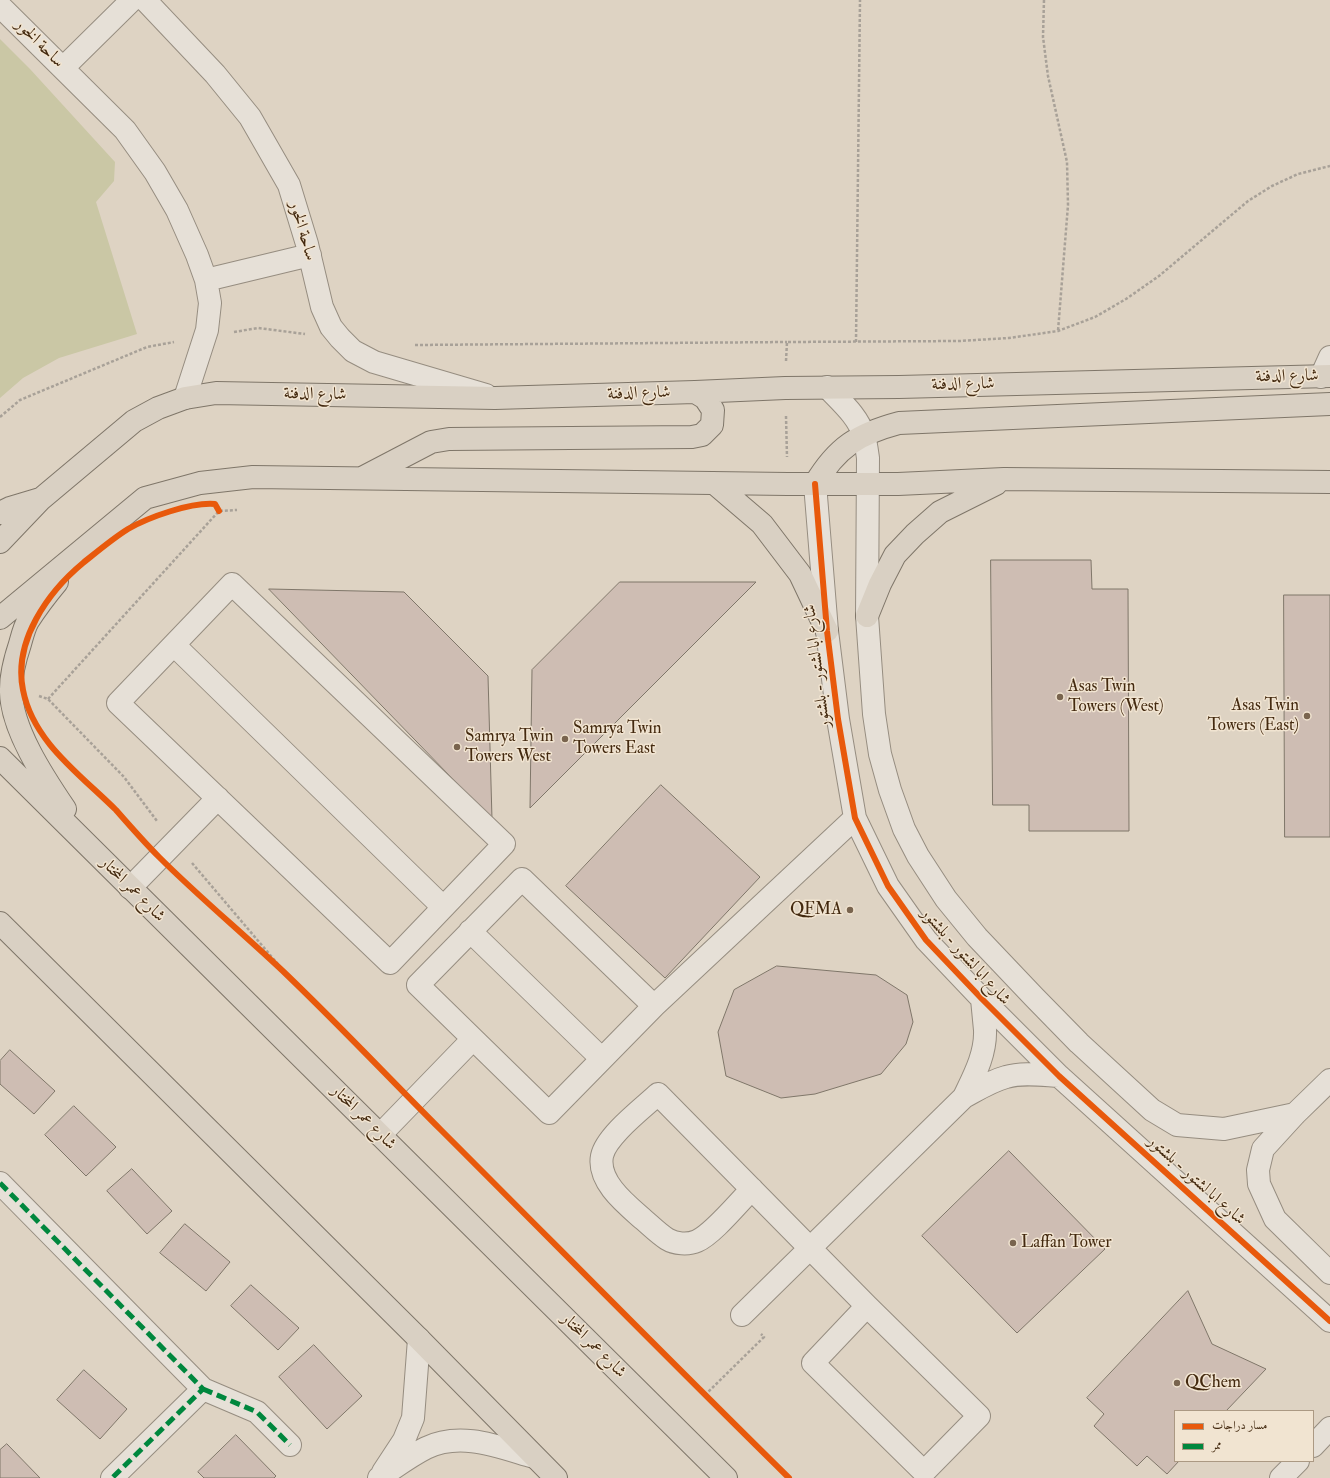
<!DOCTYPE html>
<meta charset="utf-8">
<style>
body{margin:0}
#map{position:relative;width:1330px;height:1478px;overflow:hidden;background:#ded3c3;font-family:"IM FELL Double Pica",Amiri,serif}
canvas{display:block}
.legend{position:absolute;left:1174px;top:1410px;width:140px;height:52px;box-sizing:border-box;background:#f1e4d1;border:1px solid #ab9983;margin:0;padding:5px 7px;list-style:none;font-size:12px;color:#43290f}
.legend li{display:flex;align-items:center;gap:8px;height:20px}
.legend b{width:20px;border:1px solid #ab9983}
</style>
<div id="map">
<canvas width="1330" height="1478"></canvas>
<ul class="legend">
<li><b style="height:5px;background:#e8590c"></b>مسار دراجات</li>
<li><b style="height:5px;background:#00873e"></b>ممر</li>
</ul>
</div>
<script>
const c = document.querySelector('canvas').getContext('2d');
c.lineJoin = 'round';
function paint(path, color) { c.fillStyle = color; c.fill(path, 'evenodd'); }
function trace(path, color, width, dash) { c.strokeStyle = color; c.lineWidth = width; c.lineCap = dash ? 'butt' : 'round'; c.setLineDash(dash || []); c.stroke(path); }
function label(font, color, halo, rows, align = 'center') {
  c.font = font + ' "IM FELL Double Pica",Amiri,serif'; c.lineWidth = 3; c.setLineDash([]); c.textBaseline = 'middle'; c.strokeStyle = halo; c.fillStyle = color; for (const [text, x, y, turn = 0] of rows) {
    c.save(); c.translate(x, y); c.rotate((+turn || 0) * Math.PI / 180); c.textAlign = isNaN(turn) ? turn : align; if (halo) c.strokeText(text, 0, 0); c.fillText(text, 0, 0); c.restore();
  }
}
paint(new Path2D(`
 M0 39 30 69 115 162 114 181 96 202 137 334 59 358 23 378 0 398Z`), '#cac7a5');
const building = new Path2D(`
 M991 560H1091L1092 589H1128L1129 831H1029V805H993Z
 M620 582H756L530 808 532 670Z
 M269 589 404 592 488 676 492 819Z
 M1284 595H1330V837H1285Z
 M661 785 760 877 665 978 566 886Z
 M777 966 876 975 907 995 913 1022 906 1044 881 1074 815 1094 781 1098 726 1076 718 1032 734 990Z
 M10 1050 55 1091 34 1114 0 1084V1061Z
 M74 1106 116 1147 86 1176 45 1135Z
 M1009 1151 1105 1249 1017 1333 922 1236Z
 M132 1169 172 1211 147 1234 107 1191Z
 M185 1224 230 1262 206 1291 160 1253Z
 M251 1285 299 1328 278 1350 231 1306Z
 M1188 1291 1212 1344 1266 1369 1226 1411H1175V1461H1179L1167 1474 1147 1456 1137 1466 1094 1426 1104 1414 1087 1398Z
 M314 1345 362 1396 327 1429 279 1377Z
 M84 1370 127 1409 100 1439 57 1400Z
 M236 1435 276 1476 274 1478H204L198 1472Z
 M7 1444 40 1478H0V1450Z`);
paint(building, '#cebdb3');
trace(building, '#7f7669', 1);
const minor = new Path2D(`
 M145 0 215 74 250 117 289 185 307 244 322 307 331 327 340 338 353 351 374 362 486 395
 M0 6 125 130 155 172 177 210 197 255 206 280 210 303 207 330 185 398
 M63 68 132 0
 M206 280 310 255
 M1321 377 1330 357
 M827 387C841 402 858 416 864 436 866 443 867 451 868 458L867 616 874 714 880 754 890 790 904 829 918 856 946 899 977 937 1034 997 1079 1043 1152 1110 1177 1125 1224 1129 1295 1114
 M815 484 827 631 838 719 855 818 888 886 926 940 982 999 1059 1076 1330 1321
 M232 584 504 844 390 963 118 703Z
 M174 645 443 907
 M522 879 654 1006 549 1113 418 985Z
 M130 888 218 798
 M470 931 602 1059
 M654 1006 855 818
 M1330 1080 1295 1114 1263 1149 1258 1170 1259 1184 1275 1219 1330 1273
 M964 1097C974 1076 986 1054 985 1030 984 1019 983 1009 982 999
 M380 1135 473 1039
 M0 1183 203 1389 112 1478
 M752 1189C738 1203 713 1234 697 1241 688 1245 675 1244 667 1239 659 1234 651 1226 644 1220 627 1205 597 1182 602 1156 606 1136 643 1108 658 1094L867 1306 979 1416 924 1472 813 1363 867 1306
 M742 1315 964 1097C977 1090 991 1081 1006 1077 1022 1072 1042 1075 1059 1076
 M203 1389 257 1412 290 1445
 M1313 1446 1330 1428
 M383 1472 404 1440 413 1418 419 1339
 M379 1478C394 1468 410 1456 426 1448 461 1431 499 1447 534 1457
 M1281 1478 1298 1461`);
const major = new Path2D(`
 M364 477 431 442 449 439 692 437 702 435 712 425 713 410 705 398 695 392
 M714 483 762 524 800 574 827 631
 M815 484C837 447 858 434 899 423L1330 404
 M0 513 10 508 40 499
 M0 542 41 499 134 421 158 408 185 398 216 393 495 398 695 392 785 388 899 387 1330 376
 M57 582C47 594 37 607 28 621 24 628 22 637 20 644 15 659 11 673 11 689 10 727 44 778 65 809
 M867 616 880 584 895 555 915 534 940 512 996 484
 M0 618 145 498 200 483 253 477 788 484H898L1004 479 1330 482
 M0 758 726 1478
 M0 923 419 1339 556 1478`);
trace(minor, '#968d80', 24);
trace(major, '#7f7669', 24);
trace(new Path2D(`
 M1044 0 1043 37 1048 76 1067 162 1068 205 1058 331
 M234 332 258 328 305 334
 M856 342 860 0
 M415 345 787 342
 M786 361 787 342 959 341 1009 338 1058 331 1095 317 1126 299 1159 276 1248 201 1272 186 1298 174 1330 166
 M786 416 787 457
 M0 417 20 400 147 347 174 342
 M39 696 48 699 124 777 157 821
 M48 699 219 511 237 510
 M192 863 288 976
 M705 1395 764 1337 761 1334`), '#a8a198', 2.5, [3, 2]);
trace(minor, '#e6e0d7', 22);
trace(major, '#d9d0c3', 22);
trace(new Path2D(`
 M0 1183 203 1389 112 1478
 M203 1389 257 1412 290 1445`), '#00873e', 5, [10, 5]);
trace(new Path2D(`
 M815 484 827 631 838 719 855 818 888 886 926 940 982 999 1059 1076 1330 1321
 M219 511 215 504C191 502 149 517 128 529 112 539 98 551 83 563 48 592 13 641 23 690 33 742 81 775 116 810 130 826 144 842 159 857 200 898 245 935 288 976 340 1026 390 1079 441 1130 557 1246 672 1363 789 1478`), '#e8590c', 6);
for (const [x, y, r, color] of [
 [1060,697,4,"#79644e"],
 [1307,716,4,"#79644e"],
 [565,739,4,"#79644e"],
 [457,747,4,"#79644e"],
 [850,910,4,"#79644e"],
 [1013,1243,4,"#79644e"],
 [1177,1383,4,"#79644e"]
]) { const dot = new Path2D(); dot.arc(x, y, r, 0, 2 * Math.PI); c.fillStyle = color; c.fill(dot); trace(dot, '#f1e4d1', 1.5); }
label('17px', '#43290f', '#f1e4d1', [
 ["ساحة الخور",39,44,45],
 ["ساحة الخور",302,231,74],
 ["شارع الدفنة",1287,377,-1],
 ["شارع الدفنة",963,385,-1],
 ["شارع الدفنة",639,394,-2],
 ["شارع الدفنة",315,395,1],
 ["شارع ابا لشتور - بلشتور",818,666,-97],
 ["شارع عمر المختار",132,890,45],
 ["شارع ابا لشتور - بلشتور",965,957,48],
 ["شارع عمر المختار",363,1118,45],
 ["شارع ابا لشتور - بلشتور",1196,1181,42],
 ["شارع عمر المختار",593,1346,45]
]);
label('17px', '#43290f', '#f1e4d1', [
 ["Asas Twin",1068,687],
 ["Towers (West)",1068,707],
 ["Asas Twin",1299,706,"right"],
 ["Towers (East)",1299,726,"right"],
 ["Samrya Twin",573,729],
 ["Towers East",573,749],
 ["Samrya Twin",465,737],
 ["Towers West",465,757],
 ["QFMA",842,910,"right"],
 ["Laffan Tower",1021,1243],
 ["QChem",1185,1383]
], 'left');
</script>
